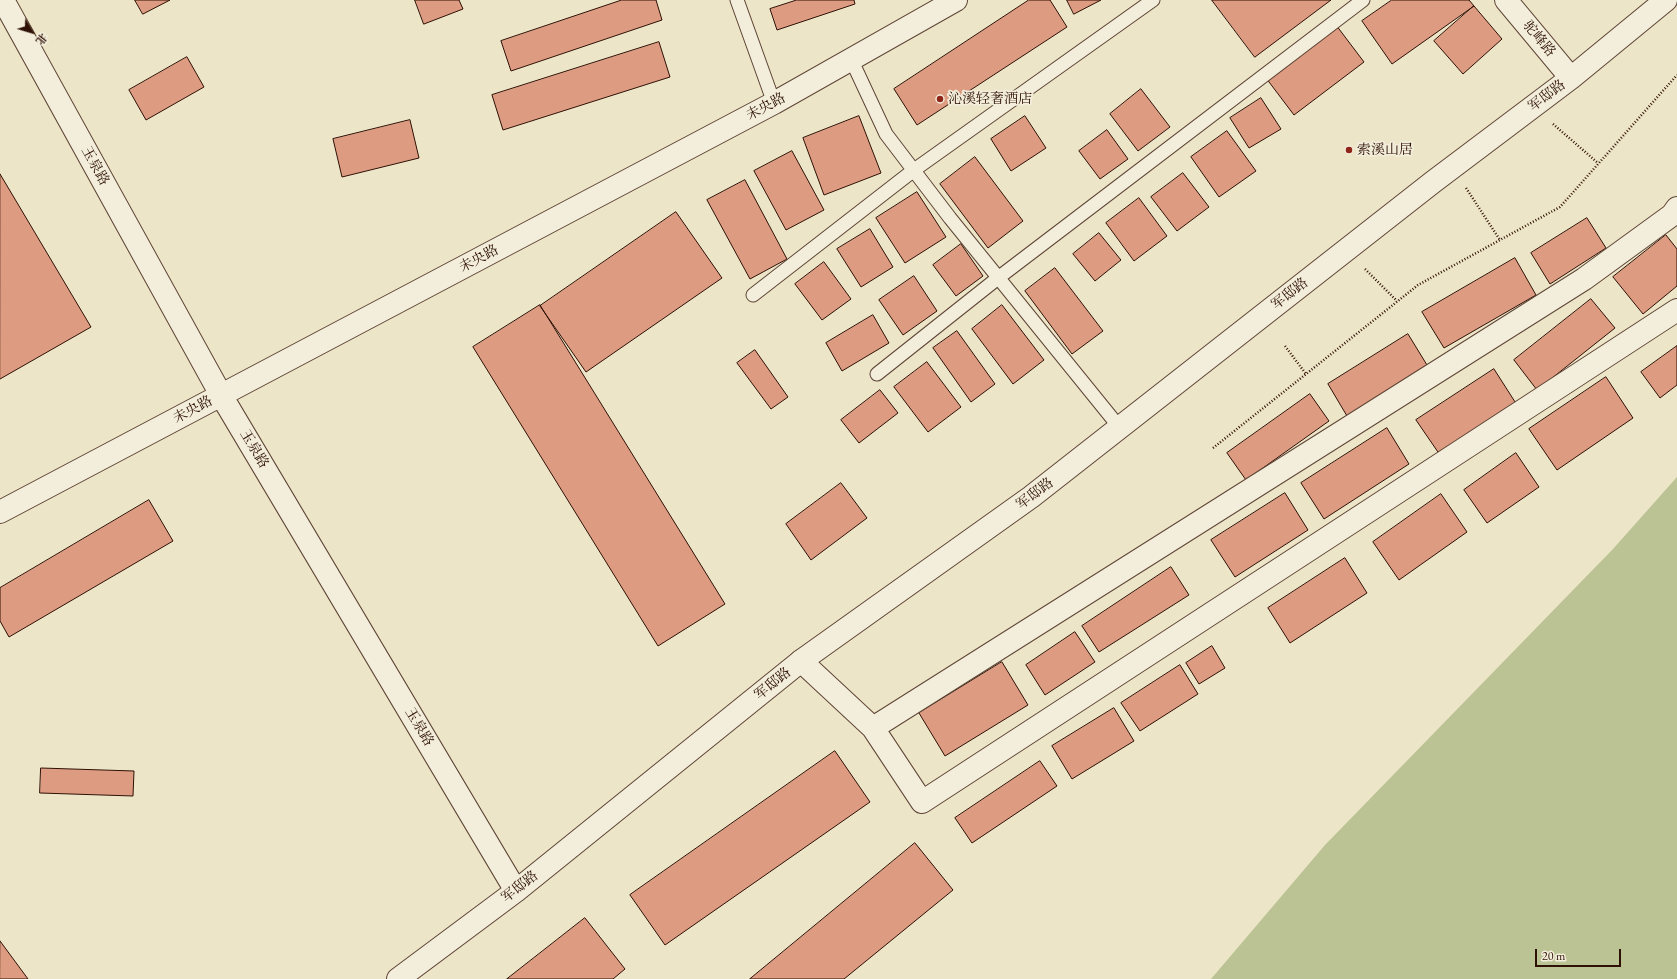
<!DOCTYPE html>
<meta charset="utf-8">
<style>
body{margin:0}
#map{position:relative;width:1677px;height:979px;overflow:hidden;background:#ede5c8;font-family:"EB Garamond","Noto Serif SC",serif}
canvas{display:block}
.north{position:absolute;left:12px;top:12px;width:40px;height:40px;-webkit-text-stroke:3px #f3eedb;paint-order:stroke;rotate:128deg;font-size:11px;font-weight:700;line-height:16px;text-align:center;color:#2e1005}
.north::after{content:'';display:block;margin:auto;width:14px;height:18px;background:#2e1005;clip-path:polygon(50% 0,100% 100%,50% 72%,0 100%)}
.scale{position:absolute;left:1535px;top:949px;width:86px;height:18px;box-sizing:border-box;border:2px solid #2e1005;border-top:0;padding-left:5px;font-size:12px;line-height:14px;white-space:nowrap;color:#2e1005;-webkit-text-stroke:3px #f3eedb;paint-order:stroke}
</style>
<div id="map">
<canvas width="1677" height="979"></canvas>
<div class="north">北</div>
<div class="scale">20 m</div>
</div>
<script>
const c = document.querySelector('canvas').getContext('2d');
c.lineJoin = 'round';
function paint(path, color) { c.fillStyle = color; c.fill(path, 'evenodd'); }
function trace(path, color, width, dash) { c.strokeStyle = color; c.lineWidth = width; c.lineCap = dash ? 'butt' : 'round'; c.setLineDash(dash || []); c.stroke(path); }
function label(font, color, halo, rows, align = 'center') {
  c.font = font + ' "EB Garamond","Noto Serif SC",serif'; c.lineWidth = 3.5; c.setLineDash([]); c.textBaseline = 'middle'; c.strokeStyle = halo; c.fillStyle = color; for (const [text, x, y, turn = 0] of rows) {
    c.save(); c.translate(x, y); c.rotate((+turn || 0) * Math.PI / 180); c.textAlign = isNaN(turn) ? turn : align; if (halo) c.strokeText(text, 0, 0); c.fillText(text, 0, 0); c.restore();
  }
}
paint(new Path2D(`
 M1677 477V979H1211L1325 845 1613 549Z`), '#bbc394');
const building = new Path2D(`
 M135 0H170L143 14Z
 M415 0H459L463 9 424 24Z
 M622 0H656L662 20 511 71 501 41Z
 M797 0H854L855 4 777 30 770 9Z
 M1029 0H1050L1067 27 917 125 894 89Z
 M1067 0H1101L1074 14Z
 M1212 0H1331L1255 57Z
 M1392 0H1469L1474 6 1392 64 1362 21Z
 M1474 6 1502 39 1463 74 1434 41Z
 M1336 25 1364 62 1294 115 1266 78Z
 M659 42 670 77 503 130 492 95Z
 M187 57 204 87 146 120 129 90Z
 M1141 89 1170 127 1138 151 1110 114Z
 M1261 98 1281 129 1249 148 1230 118Z
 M859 116 881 173 824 195 803 138Z
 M1025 116 1046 148 1011 171 991 139Z
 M410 120 419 158 342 177 333 139Z
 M1107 130 1128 159 1100 179 1079 151Z
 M1227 131 1256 171 1219 197 1191 157Z
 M792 151 824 210 786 230 754 171Z
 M975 157 1023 221 988 248 940 184Z
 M1183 173 1209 207 1177 231 1151 197Z
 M0 174 91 327 0 379Z
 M745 180 787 259 750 279 707 200Z
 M917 192 946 237 905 263 876 218Z
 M1139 198 1167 236 1134 261 1106 223Z
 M676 212 722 278 586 372 540 306Z
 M1587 218 1606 248 1550 284 1531 253Z
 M870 229 893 267 861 287 837 249Z
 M1099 233 1121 260 1095 281 1073 254Z
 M1666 235 1677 249V286L1643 314 1613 277Z
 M961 244 983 276 956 296 933 265Z
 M1515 258 1536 295 1444 348 1422 312Z
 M824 262 851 299 822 320 795 284Z
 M1055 268 1103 331 1072 354 1025 291Z
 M914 276 937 311 903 335 879 300Z
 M1591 299 1615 328 1537 390 1514 360Z
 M540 305 725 604 658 646 473 347Z
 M1002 305 1044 360 1013 384 972 329Z
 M873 315 889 343 842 371 826 343Z
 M957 331 995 384 971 402 933 348Z
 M1408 334 1427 365 1347 416 1328 384Z
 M1677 346V385L1660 398 1641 372Z
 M755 350 788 397 771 409 737 363Z
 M927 362 961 407 928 432 894 387Z
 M1494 369 1517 405 1440 455 1416 420Z
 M1606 377 1633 418 1557 470 1529 429Z
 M880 390 898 413 859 443 841 420Z
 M1310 394 1329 421 1246 480 1227 453Z
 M1387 428 1409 464 1324 519 1301 483Z
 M1516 453 1539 487 1487 523 1464 490Z
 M841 483 867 518 811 560 786 524Z
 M1285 493 1308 530 1235 577 1211 540Z
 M1441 494 1467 532 1399 580 1373 542Z
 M149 500 173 541 9 637 0 621V588Z
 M1345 558 1367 593 1290 643 1268 608Z
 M1171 567 1189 595 1099 652 1082 626Z
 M1075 632 1095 662 1045 695 1026 665Z
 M1212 646 1225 668 1199 684 1186 663Z
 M1002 662 1028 705 945 756 919 713Z
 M1180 665 1198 694 1140 731 1121 703Z
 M1114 708 1134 741 1072 779 1052 746Z
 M835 751 870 802 665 945 630 895Z
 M1040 761 1057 786 972 843 955 818Z
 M41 768 134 771 133 796 40 793Z
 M915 843 953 890 844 979H750Z
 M585 918 625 969 613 979H507Z
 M0 941 28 979H0Z`);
paint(building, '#dd9b81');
trace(building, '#2e1005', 1);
const service = new Path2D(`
 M737 0 774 103
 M851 59 886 134 950 218 1120 428
 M753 295 914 170 1153 0
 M877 374 998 278 1363 0`);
const minor = new Path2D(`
 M801 661 873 728 922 802 1677 310
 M873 728 1584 279 1672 215 1677 208`);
const tertiary = new Path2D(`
 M3 0 221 395 516 891
 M1506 0 1571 78
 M0 512 774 103 956 0
 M398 979 516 891 801 661 1031 497 1433 182 1571 78 1666 0`);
trace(service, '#5e4536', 15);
trace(minor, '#5e4536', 24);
trace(tertiary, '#5e4536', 24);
trace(new Path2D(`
 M1553 124 1598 163
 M1466 188 1500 240
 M1365 269 1397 301
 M1285 346 1306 374
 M1213 448 1418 285 1560 207 1677 75`), '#2e1005', 2.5, [1, 2]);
trace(service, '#f3eedb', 13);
trace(minor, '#f3eedb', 22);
trace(tertiary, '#f3eedb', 22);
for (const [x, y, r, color] of [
 [940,99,4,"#8f2418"],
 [1349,150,4,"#8f2418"]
]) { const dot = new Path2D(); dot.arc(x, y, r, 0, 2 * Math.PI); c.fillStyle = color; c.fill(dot); trace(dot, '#f3eedb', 1.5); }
label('14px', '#2e1005', '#f3eedb', [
 ["驼峰路",1539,39,50],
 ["军邸路",1547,96,-37],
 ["未央路",766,107,-28],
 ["玉泉路",95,166,61],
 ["未央路",479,259,-28],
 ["军邸路",1290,294,-38],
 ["未央路",193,410,-28],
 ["玉泉路",254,449,59],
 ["军邸路",1035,494,-37],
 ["军邸路",773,684,-39],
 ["玉泉路",419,727,59],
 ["军邸路",520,887,-38]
]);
label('14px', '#2e1005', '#f3eedb', [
 ["沁溪轻奢酒店",948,99],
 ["索溪山居",1357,150]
], 'left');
</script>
